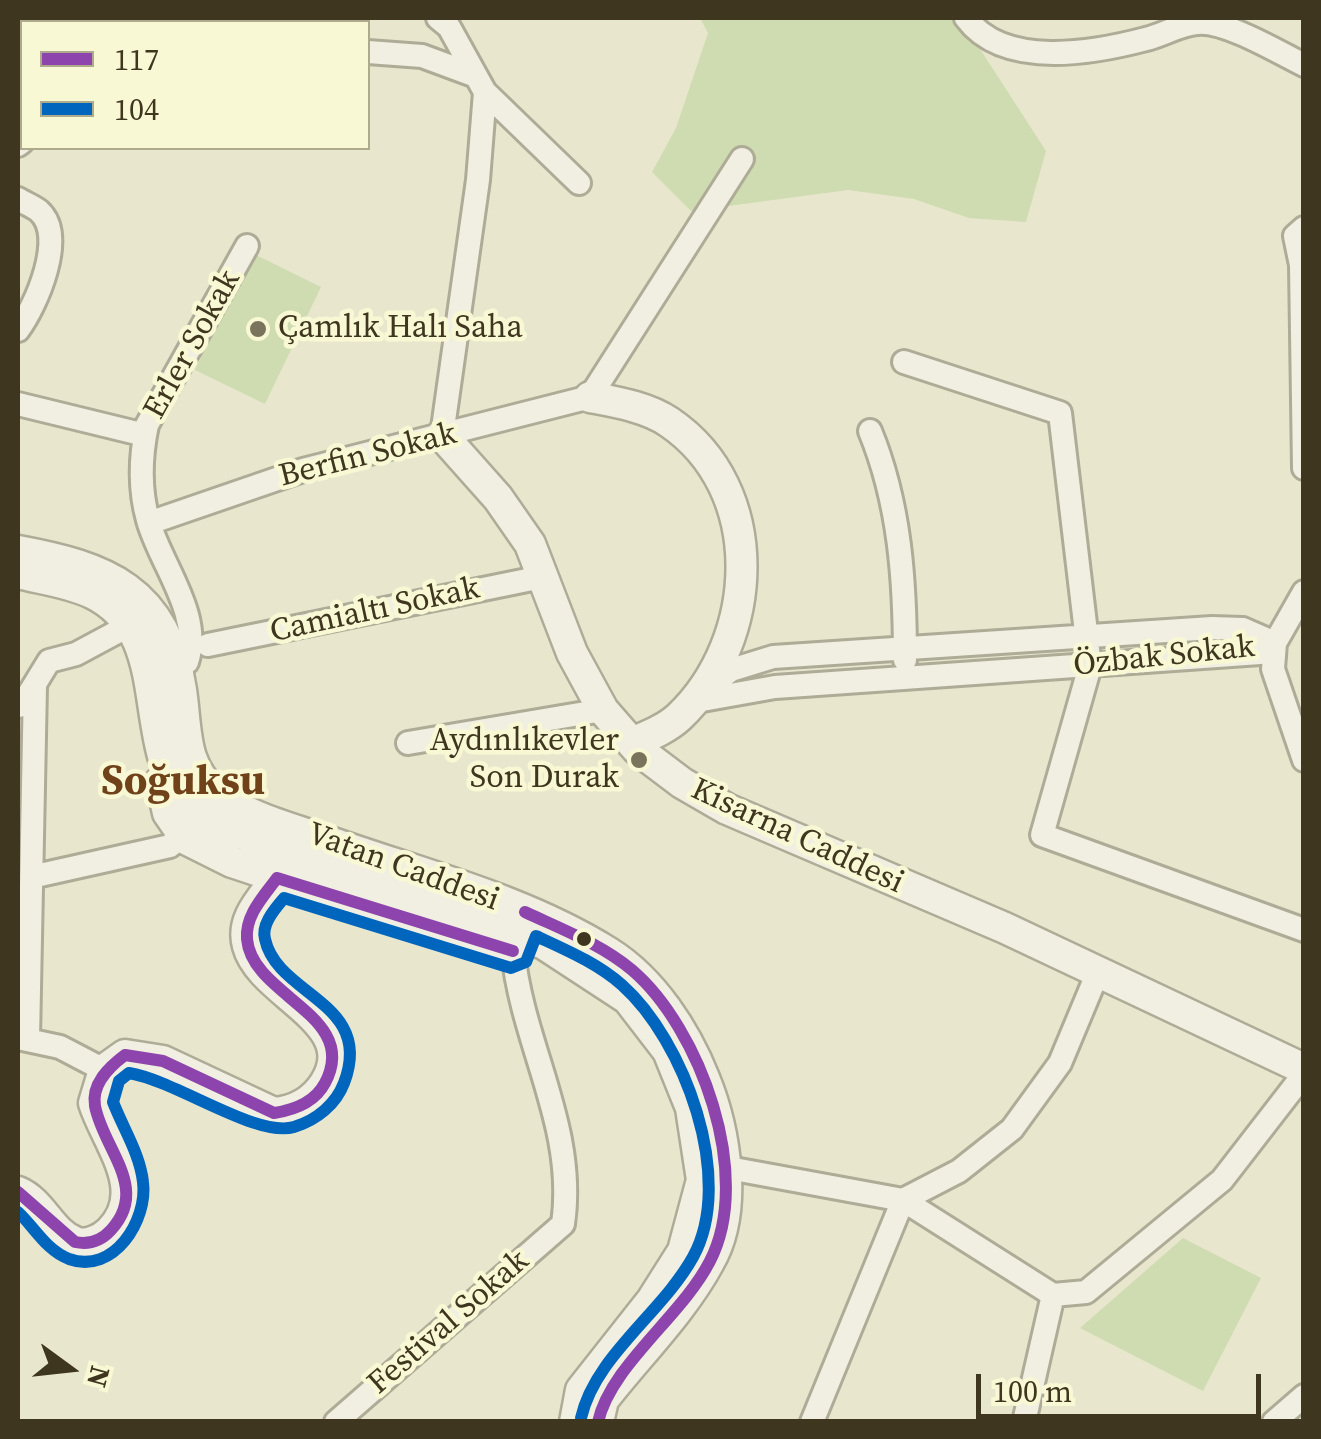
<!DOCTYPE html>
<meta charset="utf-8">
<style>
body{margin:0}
#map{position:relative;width:1321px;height:1439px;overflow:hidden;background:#e8e7ce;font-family:"Source Serif 4",serif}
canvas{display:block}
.frame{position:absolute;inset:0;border:20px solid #3e361e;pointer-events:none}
.legend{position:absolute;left:20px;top:20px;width:350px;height:130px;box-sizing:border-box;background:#f9f8d5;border:2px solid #aeaa8c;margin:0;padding:12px 18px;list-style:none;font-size:30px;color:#3e361e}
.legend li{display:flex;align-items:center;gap:20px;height:50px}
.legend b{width:50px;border:2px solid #aeaa8c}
.north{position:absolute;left:20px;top:1319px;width:100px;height:100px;-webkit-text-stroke:8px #f9f8d5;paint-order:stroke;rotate:105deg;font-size:28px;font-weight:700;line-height:40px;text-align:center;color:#3e361e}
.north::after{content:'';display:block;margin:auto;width:35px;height:45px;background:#3e361e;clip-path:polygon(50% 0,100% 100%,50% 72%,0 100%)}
.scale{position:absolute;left:976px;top:1374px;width:285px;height:45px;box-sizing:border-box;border:5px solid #3e361e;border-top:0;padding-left:12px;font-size:30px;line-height:35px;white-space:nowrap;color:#3e361e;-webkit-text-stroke:8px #f9f8d5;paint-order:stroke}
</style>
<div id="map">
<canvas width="1321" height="1439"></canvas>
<div class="frame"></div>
<ul class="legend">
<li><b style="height:12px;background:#8e44ad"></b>117</li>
<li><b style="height:12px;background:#0065bd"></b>104</li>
</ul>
<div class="north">N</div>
<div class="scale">100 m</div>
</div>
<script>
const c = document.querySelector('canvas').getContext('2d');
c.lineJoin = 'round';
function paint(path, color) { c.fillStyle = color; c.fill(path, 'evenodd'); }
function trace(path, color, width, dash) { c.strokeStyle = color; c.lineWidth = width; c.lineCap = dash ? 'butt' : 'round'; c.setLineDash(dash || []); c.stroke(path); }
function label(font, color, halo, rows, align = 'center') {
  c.font = font + ' "Source Serif 4",serif'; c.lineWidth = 9; c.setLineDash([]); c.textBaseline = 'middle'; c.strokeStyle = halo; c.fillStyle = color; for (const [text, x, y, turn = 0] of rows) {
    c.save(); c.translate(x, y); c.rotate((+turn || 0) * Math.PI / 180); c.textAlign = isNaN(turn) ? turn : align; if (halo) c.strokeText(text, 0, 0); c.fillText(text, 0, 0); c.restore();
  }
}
paint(new Path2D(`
 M700 18H960L1046 151 1026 222 969 218 914 199 848 190 691 211 652 172 676 128 708 33Z
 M252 253 321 287 265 404 195 370Z
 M1183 1238 1261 1278 1203 1391 1080 1328Z`), '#cfdbb0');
const minor = new Path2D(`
 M438 18 449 27 485 92 579 183
 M966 18C1004 69 1093 53 1146 39 1163 35 1180 24 1197 23 1225 20 1278 52 1304 65
 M368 52 422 56 476 76
 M18 117 22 115
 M18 145 22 142
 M18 199C24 203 33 206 39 211 67 236 36 306 18 330
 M1304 228 1295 236 1301 265 1304 468
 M904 362 1060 413 1090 666 1042 835 1304 930
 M18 404 145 435
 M870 431C900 504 905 581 905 660
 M442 435 478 180 485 92
 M149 523 303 470 590 397 742 159
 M1304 592 1275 643 1273 669 1304 760
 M1212 628 1243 629 1275 643 1260 653 775 687 691 702 731 670 773 657Z
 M208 645 542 577
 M176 669 187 662C203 614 160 564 148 520 139 488 140 458 147 425L247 246
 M18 706 22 705 49 661 76 654 130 625
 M408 743 603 710
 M31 877 170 846 182 833
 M18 1038 60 1047 104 1070
 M28 1039 35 686
 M723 1167 903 1200 1053 1295 1086 1292 1222 1180 1304 1074
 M336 1422 563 1224C577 1127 522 1045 513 951
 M812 1422 903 1200 959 1171 1012 1129 1060 1063 1098 972
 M1024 1422 1053 1295
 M1274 1422 1304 1396`);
const tertiary = new Path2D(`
 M590 397C616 402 647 407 669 422 768 489 760 640 679 717 666 729 648 736 632 743
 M442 435 498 498 530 544 572 653 603 710 637 749 682 783 727 809 1005 928 1304 1069
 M18 551C105 567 166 589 181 690 187 729 182 766 216 793 247 818 291 828 327 841 420 874 525 900 609 953 653 981 685 1031 704 1078 725 1129 739 1211 709 1262 682 1312 637 1356 603 1400L598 1422
 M18 573C42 579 68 582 92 593 176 634 134 740 186 802 195 813 212 820 224 827L544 944 628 999 668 1051 691 1108 702 1180 683 1251 652 1300 581 1390 575 1422
 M161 781 168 813 186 839 232 862 493 949 513 951 524 915
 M18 1192C42 1202 51 1233 75 1242 87 1247 102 1239 110 1231 150 1192 107 1143 94 1103L104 1070 125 1055 163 1061 274 1113C296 1111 313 1102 325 1083 363 1022 261 995 248 946 240 919 262 899 277 878`);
trace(minor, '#aeab97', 28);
trace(tertiary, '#aeab97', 35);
trace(minor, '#f0efe1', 22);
trace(tertiary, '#f0efe1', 30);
trace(new Path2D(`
 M277 878 513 951
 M525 912C561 929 601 944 632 970 700 1028 754 1176 710 1261 682 1316 611 1365 598 1422
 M18 1192 75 1242C89 1245 101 1241 111 1230 150 1188 103 1149 95 1106 91 1084 109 1067 125 1055L163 1061 274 1113C294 1110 315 1102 325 1083 361 1015 252 997 247 939 245 915 264 896 277 878`), '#8e44ad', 12);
trace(new Path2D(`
 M18 1212C35 1228 46 1250 69 1259 114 1275 148 1220 143 1182 140 1154 123 1128 113 1102L119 1081 129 1073C177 1081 256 1138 294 1127 317 1120 336 1104 344 1083 375 1002 277 996 265 939 261 924 275 909 284 898L511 968 526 962 536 936C566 950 597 963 622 985 684 1040 736 1179 693 1257 662 1313 595 1356 581 1418`), '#0065bd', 12);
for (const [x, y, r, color] of [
 [258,329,10,"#7a745c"],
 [639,760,10,"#7a745c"],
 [584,939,9,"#3e361e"]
]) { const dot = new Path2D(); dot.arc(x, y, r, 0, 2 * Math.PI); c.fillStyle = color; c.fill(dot); trace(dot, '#f9f8d5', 4); }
label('32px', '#3e361e', '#f9f8d5', [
 ["Çamlık Halı Saha",278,329],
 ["Aydınlıkevler",619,742,"right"],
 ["Son Durak",619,779,"right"]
], 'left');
label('32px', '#3e361e', '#f9f8d5', [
 ["Erler Sokak",193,345,-61],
 ["Berfin Sokak",368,456,-14],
 ["Camialtı Sokak",375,611,-12],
 ["Özbak Sokak",1164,657,-6],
 ["Kisarna Caddesi",797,837,25],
 ["Vatan Caddesi",403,868,20],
 ["Festival Sokak",449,1323,-41]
]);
label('bold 42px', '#6f4219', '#f9f8d5', [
 ["Soğuksu",183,783]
]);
</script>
